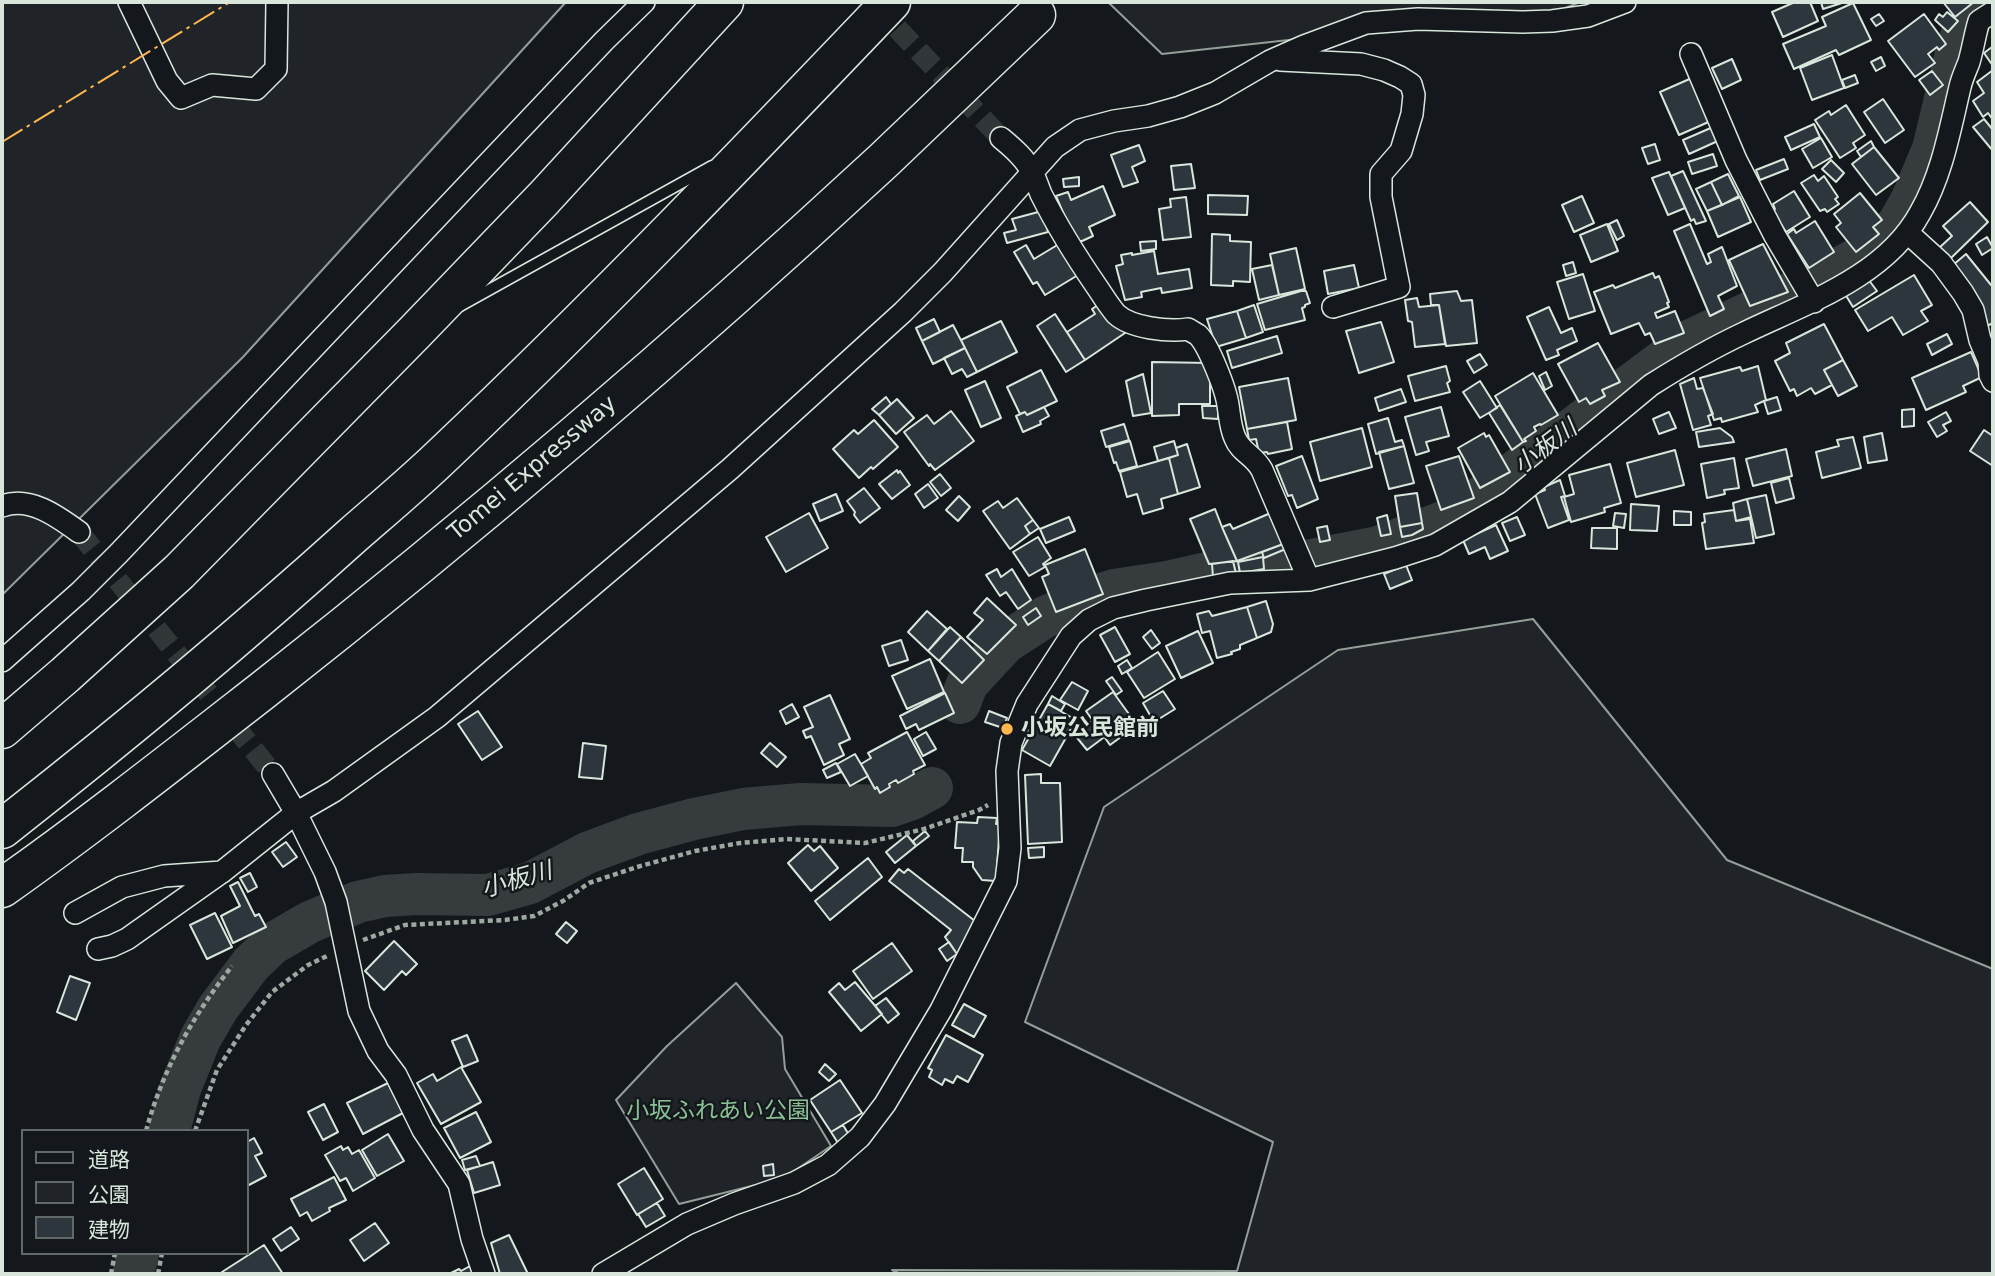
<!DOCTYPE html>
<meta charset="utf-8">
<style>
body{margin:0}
#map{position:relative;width:1995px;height:1276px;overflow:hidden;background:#14181c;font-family:"DejaVu Sans","Noto Sans JP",sans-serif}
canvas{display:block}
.frame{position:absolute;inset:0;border:4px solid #d8e6dc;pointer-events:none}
.legend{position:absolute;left:21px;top:1129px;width:228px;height:126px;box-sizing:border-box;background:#14181c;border:2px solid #626a69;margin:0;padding:9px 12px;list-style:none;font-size:21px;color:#d8e6dc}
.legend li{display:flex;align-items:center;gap:14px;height:35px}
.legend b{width:35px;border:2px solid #626a69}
</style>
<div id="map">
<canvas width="1995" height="1276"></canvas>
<div class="frame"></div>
<ul class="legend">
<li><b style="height:9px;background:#14181c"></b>道路</li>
<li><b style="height:19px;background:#202428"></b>公園</li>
<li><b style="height:19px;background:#2c363c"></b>建物</li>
</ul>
</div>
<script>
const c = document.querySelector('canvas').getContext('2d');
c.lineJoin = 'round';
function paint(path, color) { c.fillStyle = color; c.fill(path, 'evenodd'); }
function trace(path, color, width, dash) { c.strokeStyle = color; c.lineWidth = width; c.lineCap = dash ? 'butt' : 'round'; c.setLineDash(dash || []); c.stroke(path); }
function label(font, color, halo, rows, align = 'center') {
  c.font = font + ' "DejaVu Sans","Noto Sans JP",sans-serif'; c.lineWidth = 5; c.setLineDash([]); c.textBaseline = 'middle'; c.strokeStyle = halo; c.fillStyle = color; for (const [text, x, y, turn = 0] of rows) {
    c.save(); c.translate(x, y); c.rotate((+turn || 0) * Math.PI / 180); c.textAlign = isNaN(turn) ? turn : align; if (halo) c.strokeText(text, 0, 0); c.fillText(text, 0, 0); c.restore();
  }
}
const green = new Path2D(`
 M2 2H566L243 357 2 595Z
 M1108 2H1580L1561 10 1162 54Z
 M1533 619 1727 860 1993 969V1274H900L892 1270 1237 1271 1273 1142 1025 1022 1104 807 1338 650Z
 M736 983 782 1037 785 1069 831 1146 784 1178 679 1204 616 1100 667 1046Z`);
paint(green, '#202428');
trace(green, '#939e99', 2);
trace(new Path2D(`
 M960 703 967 684 1005 643 1045 617 1093 597 1114 590 1167 582 1229 568 1280 566 1378 547 1453 518 1689 341 1814 282 1871 251 1898 224 1912 199 1933 149 1957 49 1966 22 1987 2
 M169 1131 180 1089 200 1039 218 1008 251 964 272 944 310 922 358 902 385 896 416 894 488 895 530 883 587 853 638 834 694 819 743 809 801 804 892 806 912 799 932 788
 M133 1274 138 1253`), '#363b3e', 42);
const building = new Path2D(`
 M1795 2H1810L1818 21 1783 37 1772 12Z
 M1821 2H1845L1823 9Z
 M1943 2H1974L1955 17Z
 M1853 3 1871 40 1839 55 1836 50 1794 69 1783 44 1826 26 1822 17Z
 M1947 12 1958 21 1948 32 1935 20 1939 14 1943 17Z
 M1879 14 1884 21 1876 26 1871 19Z
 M1924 14 1946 44 1939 50 1937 47 1928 54 1935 63 1915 77 1888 41Z
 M1992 47 1993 49V66L1984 53Z
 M1832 55 1844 88 1812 100 1800 68Z
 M1881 57 1885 66 1876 71 1871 62Z
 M1732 59 1741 80 1722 89 1712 68Z
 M1993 70V120L1988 113 1983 117 1973 101 1984 93 1977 82Z
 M1932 71 1943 85 1930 95 1919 80Z
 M1855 75 1858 83 1845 88 1842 80Z
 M1694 77 1713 120 1679 135 1660 92Z
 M1883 99 1904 130 1885 143 1864 112Z
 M1846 105 1865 135 1853 143 1856 148 1840 158 1815 120 1829 111 1831 115Z
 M1984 119 1993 130V151L1973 127Z
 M1814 124 1820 137 1791 150 1785 137Z
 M1713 127 1720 140 1689 154 1683 140Z
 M1821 138 1832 157 1813 168 1802 149Z
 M1871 141 1874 147 1861 157 1857 151Z
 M1655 144 1660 160 1648 164 1642 148Z
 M1139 145 1145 161 1132 167 1138 182 1123 187 1111 155Z
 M1874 147 1899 178 1876 195 1852 164Z
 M1713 154 1717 166 1692 174 1688 162Z
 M1784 159 1788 169 1760 180 1756 170Z
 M1831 160 1844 173 1836 182 1822 169Z
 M1191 164 1195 188 1174 190 1171 166Z
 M1683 171 1706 221 1696 224 1694 219 1691 221 1671 176Z
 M1669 172 1685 208 1668 215 1652 178Z
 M1728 174 1739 196 1722 205 1711 182Z
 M1814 175 1818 181 1824 176 1838 197 1835 199 1839 204 1827 212 1825 209 1820 211 1801 183Z
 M1079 177V186L1064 187 1063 179Z
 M1711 182 1722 205 1707 211 1696 189Z
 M1103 186 1115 215 1089 227 1093 236 1082 241H1075L1056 196 1068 192 1071 200Z
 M1794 191 1810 217 1786 232 1772 210 1775 209 1773 204Z
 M1860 193 1882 220 1873 227 1879 234 1856 252 1836 227 1841 223 1834 214Z
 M1208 195 1248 196 1247 215 1208 214Z
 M1582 196 1594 223 1574 232 1562 205Z
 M1186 197 1191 237 1163 240 1159 209 1171 207 1170 199Z
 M1740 197 1751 222 1718 237 1707 211Z
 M1970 202 1988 222 1949 260 1939 248 1952 236 1943 226Z
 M1042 211 1048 232 1007 243 1004 233 1016 230 1012 219Z
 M1617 220 1624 236 1617 240 1609 224Z
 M1815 221 1834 252 1809 268 1787 234 1794 229 1796 233Z
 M1607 224 1618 251 1591 262 1580 235Z
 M1690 224 1707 264 1711 262 1708 254 1722 247 1737 286 1718 296 1724 309 1710 316 1674 231Z
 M1212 234 1230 235V241L1251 242 1250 282 1233 281V286L1211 285Z
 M1987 237 1993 248 1982 255 1976 244Z
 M1064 241 1083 272 1045 295 1037 282 1033 284 1014 252 1026 245 1034 259Z
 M1156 241V249L1141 251 1140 242Z
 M1763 244 1788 292 1750 306 1729 260Z
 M1296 248 1305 289 1279 295 1270 254Z
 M1154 251 1158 274 1189 269 1192 288 1162 293 1161 288 1141 292 1142 297 1125 300 1116 266 1123 264 1121 255 1132 253V255Z
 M1966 254 1991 285 1993 284V323L1987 326 1953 265Z
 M1573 262 1576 273 1566 276 1563 265Z
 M1272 265 1279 295 1259 300 1252 269Z
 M1354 265 1359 288 1328 294 1324 271Z
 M1653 273 1655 278 1659 276 1669 302 1667 303 1669 307 1655 313 1657 318 1675 311 1684 333 1655 344 1650 333 1645 335 1639 323 1611 334 1594 292 1613 285 1615 288Z
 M1583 274 1595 311 1569 319 1557 282Z
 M1914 275 1932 305 1921 311 1928 321 1903 335 1892 317 1868 331 1855 310Z
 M1868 279 1877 291 1853 307 1845 294Z
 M1301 291H1306L1310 303 1305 305V307L1302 308 1305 320 1265 330 1257 304Z
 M1457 291 1461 301 1472 300 1477 343 1446 346 1439 305H1431L1430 294Z
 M1417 298 1419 307 1439 305 1445 344 1415 347 1412 322 1408 321 1405 300Z
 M1104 301 1125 333 1085 360 1067 332 1095 314 1092 309Z
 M1254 305 1263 332 1246 338 1237 311Z
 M1549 307 1561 333 1572 328 1577 341 1557 350 1559 355 1546 360 1527 317Z
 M1237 311 1246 338 1216 347 1207 319Z
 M1055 314 1085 360 1066 372 1037 326Z
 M934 319 940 332 922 341 916 328Z
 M1001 321 1017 352 977 372 961 340Z
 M1381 322 1394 362 1359 373 1346 331Z
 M1824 324 1843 360 1824 370 1832 385 1815 394 1811 388 1797 396 1794 389 1790 391 1775 361 1790 353 1786 343Z
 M953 325 965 348 933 364 922 341Z
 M1947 334 1952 344 1932 355 1927 344Z
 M1277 336 1282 353 1232 368 1227 351Z
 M1598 343 1620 382 1602 390 1605 396 1590 404 1586 398 1579 402 1558 364Z
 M965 348 977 372 967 377 962 369 952 374 944 358Z
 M1971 352 1982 377 1963 386 1966 392 1926 410 1912 378Z
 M1480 354 1487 365 1474 373 1467 361Z
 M1843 360 1857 386 1838 396 1824 370Z
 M1152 362 1210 363V404H1179V415L1152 416Z
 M1446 366 1450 381 1447 383 1450 392 1415 401 1408 376Z
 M1758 366 1766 400 1755 405 1758 412 1722 422 1721 418 1714 420 1700 378 1740 367 1742 371Z
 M1041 370 1057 401 1027 415 1025 412 1020 414 1007 387Z
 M1546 372 1552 386 1545 390 1539 376Z
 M1533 373 1558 415 1541 425 1540 424 1534 427 1536 431 1524 439 1526 441 1523 442 1495 396Z
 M1143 374 1151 413 1133 416 1126 381Z
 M1288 378 1296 420 1247 429 1239 387Z
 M1694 378 1697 389 1703 388 1713 414 1708 416 1711 425 1693 430 1680 384Z
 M985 381 1001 418 981 427 965 390Z
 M1480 381 1497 408 1480 418 1463 392Z
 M1401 389 1406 402 1379 411 1375 398Z
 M886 397 891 404 879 415 872 409Z
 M1777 397 1781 410 1768 414 1764 401Z
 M897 399 914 418 896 434 879 415Z
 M1500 405 1523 442 1512 450 1489 413Z
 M1202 406H1218V419L1203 418Z
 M1044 407 1049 416 1040 421 1041 424 1023 432 1016 416 1025 412 1027 415Z
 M1441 407 1449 436 1426 442 1429 451 1416 455 1405 417Z
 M1914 409V426L1902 427V410Z
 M951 411 974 441 935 470 930 464 929 466 904 432 927 415 934 424Z
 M1669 412 1676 428 1659 434 1653 419Z
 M1946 412 1951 421 1943 425 1947 431 1937 437 1928 422Z
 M1388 418 1395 442 1402 440 1404 446 1376 454 1368 424Z
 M874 420 898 447 873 469 871 467 859 478 833 449 854 430 858 434Z
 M1287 422 1292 449 1268 454 1267 452 1259 453 1256 439 1249 440 1247 429Z
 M1124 424 1129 440 1106 447 1101 431Z
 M1362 428 1372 467 1320 481 1310 442Z
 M1720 428 1732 437 1734 442 1699 447 1696 432Z
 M1984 430 1993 436V466L1970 451Z
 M1484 433 1486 437 1489 435 1510 472 1480 488 1458 448Z
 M1882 433 1887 460 1868 463 1864 437Z
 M1853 437 1861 468 1822 478 1816 452 1839 446 1837 440Z
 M1130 441 1137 466 1119 471 1116 462 1114 463 1109 447Z
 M1174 441 1178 455 1158 461 1154 447Z
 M1187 444 1200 487 1178 494 1169 458 1178 455 1176 448Z
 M1404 446 1414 483 1389 489 1379 452Z
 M1786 449 1792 476 1753 486 1746 459Z
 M1675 450 1684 485 1636 497 1627 463Z
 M1302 456 1318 499 1297 508 1292 495 1288 496 1276 466Z
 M1459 456 1474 498 1441 510 1426 466Z
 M1169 458 1178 494 1161 499 1163 508 1143 514 1137 494 1127 497 1120 472Z
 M1734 458 1739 488 1724 490 1725 494 1707 498 1701 464Z
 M1610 464 1621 503 1604 508 1605 512 1571 522 1564 497 1574 494 1569 475Z
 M897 470 898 473 900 471 910 485 892 499 879 484Z
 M940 474 951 488 941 496 930 482Z
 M1789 478 1794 498 1776 503 1771 483Z
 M1560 480 1565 496 1561 497 1569 520 1548 528 1535 494 1545 490 1544 487Z
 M928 484 938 498 924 508 915 494Z
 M864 488 880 508 860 523 854 515 855 512 847 501Z
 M1417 493 1422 523 1400 527 1395 496Z
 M836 494 843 511 820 521 813 504Z
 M1766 495 1774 534 1756 538 1747 499Z
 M959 496 970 507 958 521 946 510Z
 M1017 498 1033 520 1025 526 1030 534 1010 549 983 511 998 501 1003 508Z
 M1747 499 1751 517 1736 521 1733 503Z
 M1631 504 1659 506 1657 531 1630 530Z
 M1215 509 1222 527 1237 561 1209 564 1190 519Z
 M1734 510 1736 521 1750 519 1754 543 1706 549 1702 523 1705 522 1704 514Z
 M1674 511 1691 512V525H1674Z
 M1273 512 1286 543 1237 561 1222 527 1230 524 1233 529Z
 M809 513 828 548 786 572 766 537Z
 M1615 513 1626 514 1624 528 1613 526Z
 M1387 515 1391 534 1381 536 1377 518Z
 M1069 517 1075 531 1046 543 1040 529Z
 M1517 517 1525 535 1510 541 1502 523Z
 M1033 520 1039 528 1030 534 1025 526Z
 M1422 523 1423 529 1412 535 1402 537 1400 527Z
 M1496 525 1508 551 1490 559 1485 547 1469 554 1463 540Z
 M1327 526 1330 540 1320 542 1317 528Z
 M1592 528H1617V549L1591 548Z
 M1038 537 1051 558 1043 564 1045 567 1029 576 1013 552Z
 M1286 543 1288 548 1264 558 1262 552Z
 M1085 549 1103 594 1056 612 1042 577 1049 574 1045 565Z
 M1263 557 1264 569 1240 573 1238 562Z
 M1233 561 1236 574 1213 577 1212 564Z
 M1406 565 1412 580 1390 589 1384 574Z
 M997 569 1001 577 1012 569 1031 600 1018 609 1006 592 1000 596 986 575Z
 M987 598 1016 625 987 654 967 637 983 620 974 613Z
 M1266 601 1273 624 1271 632 1257 638 1247 607Z
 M1247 607 1257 638 1240 645V649L1231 652 1232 654 1217 658 1210 631 1202 633 1197 614 1209 611 1212 616Z
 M1036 608 1041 616 1028 625 1023 617Z
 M927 611 947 629 928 651 908 632Z
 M950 627 961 637 939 661 928 651Z
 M1115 627 1130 654 1115 662 1100 635Z
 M1151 630 1160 643 1152 649 1143 637Z
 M1198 631 1213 663 1181 678 1166 646Z
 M961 637 984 660 962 683 939 661Z
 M901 640 908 660 889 666 882 646Z
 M1158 652 1175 679 1144 698 1127 672Z
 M930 659 944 692 907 709 892 676Z
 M1127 660 1132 668 1122 674 1118 666Z
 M1112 677 1122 691 1116 695 1106 681Z
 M1072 682 1088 691 1078 710 1060 700Z
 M1163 691 1175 709 1154 722 1143 703Z
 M1113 692 1134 721 1126 727 1129 731 1110 745 1086 711Z
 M945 693 954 713 919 730 916 724 906 729 900 716Z
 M830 695 850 739 839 744 844 755 824 765 811 736 806 738 803 731 813 727 804 707Z
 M1052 696 1065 704 1061 711 1048 704Z
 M792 704 799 717 786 724 780 711Z
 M1048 704 1076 720 1050 766 1022 750Z
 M478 711 502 747 482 760 458 724Z
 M989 711 1007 718 1003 728 985 722Z
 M1091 722 1103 738 1087 750 1074 734Z
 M907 732 925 765 913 771 914 774 898 783 896 780 889 784 890 787 880 793 877 787 875 789 861 764 871 758 868 753Z
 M926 732 936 749 923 756 914 739Z
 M583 743 606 746 602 779 579 777Z
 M770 743 786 757 777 767 761 753Z
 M855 754 868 776 850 786 837 764Z
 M836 763 841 772 827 778 823 770Z
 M1041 774V783H1060L1062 842 1028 844 1025 775Z
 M978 817 997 818 996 824H1000L996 881 982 880 973 867V862H962L963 848H955L957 822 977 823Z
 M925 831 929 836 916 846 913 841Z
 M907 835 916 846 895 863 886 852Z
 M286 842 297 857 283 867 272 852Z
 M808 845 814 851 820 846 838 868 811 891 788 863Z
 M1044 847V857L1029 858 1028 848Z
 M868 858 882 877 830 920 815 901Z
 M899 869 904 873 908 869 975 921 957 954 945 937 951 930 889 881Z
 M250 873 257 887 248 892 240 878Z
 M238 882 255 916 259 914 266 927 233 943 221 916 240 906 230 886Z
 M215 913 232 947 207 959 190 925Z
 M566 922 577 931 567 943 556 934Z
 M394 941 417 964 406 975 402 971 384 990 365 971Z
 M949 942 957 954 947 961 939 949Z
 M892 943 912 971 873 999 853 971Z
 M70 976 90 983 76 1020 57 1012Z
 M855 982 882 1014 861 1031 829 992 839 983 845 990Z
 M886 998 899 1014 888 1023 875 1006Z
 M964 1004 986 1016 974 1037 952 1025Z
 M467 1035 478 1061 463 1067 452 1041Z
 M946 1035 983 1055 968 1082 957 1076 953 1083 945 1079 942 1085 929 1077 932 1070 928 1068Z
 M825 1064 836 1074 829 1081 819 1072Z
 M461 1067 481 1102 441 1124 417 1083 433 1074 437 1081Z
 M840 1080 862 1113 831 1132 810 1100Z
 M388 1083 403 1113 363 1134 347 1103Z
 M324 1104 338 1132 323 1140 308 1112Z
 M476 1112 491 1142 460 1158 444 1128Z
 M843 1125 849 1135 838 1143 831 1132Z
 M388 1134 404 1161 377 1176 362 1150Z
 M254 1138 262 1153 255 1156 266 1176 247 1186V1142Z
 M341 1146 343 1150 348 1147 352 1154 359 1150 375 1178 353 1191 346 1178 340 1181 325 1155Z
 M476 1156 480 1166 465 1170 462 1160Z
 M493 1162 500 1185 474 1193 467 1170Z
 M773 1164 774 1175 764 1176 763 1166Z
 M644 1168 663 1199 637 1215 618 1184Z
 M334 1177 346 1200 329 1208 330 1211 312 1221 307 1212 300 1216 291 1199Z
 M657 1203 665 1216 646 1227 638 1214Z
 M375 1223 389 1243 364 1261 350 1240Z
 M291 1227 299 1239 281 1251 273 1239Z
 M509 1235 528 1274H500L491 1243Z
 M264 1245 283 1274H223L222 1272Z
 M470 1266 474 1274H449L459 1269 461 1271Z`);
paint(building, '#2c363c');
trace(building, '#d8e6dc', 2);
trace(new Path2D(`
 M876 6 1001 138
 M79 532 273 774`), '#313739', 21, [21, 10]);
const service = new Path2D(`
 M460 306 712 166`);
const minor = new Path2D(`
 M129 2 167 81 181 98 212 85 256 89 276 69 277 2
 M1691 54 1736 160 1775 236 1814 302
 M1280 60 1361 64 1384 70 1400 77 1411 84 1414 95 1412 114 1401 151 1381 174V197L1399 287 1333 307
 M1001 138C1013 148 1026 159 1033 174 1036 180 1038 187 1041 194 1057 226 1077 258 1097 287 1103 296 1109 306 1116 314 1131 328 1168 332 1188 329 1191 331 1195 333 1198 335 1209 346 1226 390 1228 405 1230 417 1230 427 1235 438 1241 453 1254 455 1262 470L1309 580
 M1908 233 1941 263 1963 293 1973 310 1980 340 1989 361 1990 375 1993 381
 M2 506C30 496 57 516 79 532
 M2 661 81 591 119 553 604 41 644 2
 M75 913 122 887 164 876 222 872
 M98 949 112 946 127 939 222 872 296 813 273 774
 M484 1274 472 1239 459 1184 423 1130 396 1075 378 1051 359 1011 336 902 325 872 296 813 334 791 437 717 730 469 903 312 943 272 1055 147 1080 130 1114 121 1148 116 1180 107 1215 93 1270 61 1304 46 1366 23 1418 19 1523 22 1552 21 1588 16 1625 2
 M603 1274 687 1224 734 1204 794 1183 828 1165 860 1137 885 1104 941 1010 1006 881 1010 848 1007 771 1011 743 1027 704 1071 636 1089 620 1113 608 1146 600 1230 583 1309 580 1395 558 1435 545 1510 502 1651 385C1681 366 1712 348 1744 333 1806 303 1885 277 1920 213 1942 175 1950 129 1960 87 1962 78 1966 70 1969 62 1973 48 1975 34 1979 21L1993 12`);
const motorway = new Path2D(`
 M2 729 65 675 179 572 415 332 544 198 724 2
 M2 829C122 735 239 638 353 535 384 508 415 482 444 454 598 308 745 155 891 2
 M2 888C91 825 176 758 262 691 476 523 683 346 883 161 934 113 985 64 1036 15`);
trace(service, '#d8e6dc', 13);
trace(minor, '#d8e6dc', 24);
trace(motorway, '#d8e6dc', 41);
trace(new Path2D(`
 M363 940 405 925 505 920 534 916 563 901 589 883 637 867 695 851 740 843 787 839 865 843 924 829 979 810 988 805
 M146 1131C163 1069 192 1017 232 966
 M195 1131 217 1070 246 1025 272 992 308 965 327 956
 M111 1274 115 1253
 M158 1274 162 1253`), '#9da8a2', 4.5, [5, 3.5]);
trace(service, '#14181c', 10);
trace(minor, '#14181c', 21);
trace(motorway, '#14181c', 38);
trace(new Path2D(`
 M2 142 230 2`), '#ffb74d', 2, [24, 5, 3.5, 5]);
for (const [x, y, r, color] of [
 [1007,729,7,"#ffb74d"]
]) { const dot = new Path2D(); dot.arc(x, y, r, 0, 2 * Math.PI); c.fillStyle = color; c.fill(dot); trace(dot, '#14181c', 2.5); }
label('23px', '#d8e6dc', '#14181c', [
 ["Tomei Expressway",533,469,-40]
]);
label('bold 23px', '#d8e6dc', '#14181c', [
 ["小坂公民館前",1021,729]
], 'left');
label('23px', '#8ac095', '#14181c', [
 ["小坂ふれあい公園",718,1112]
]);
label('italic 24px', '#d8e6dc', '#14181c', [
 ["小板川",1546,448,-37],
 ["小板川",517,881,-16]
]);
</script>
